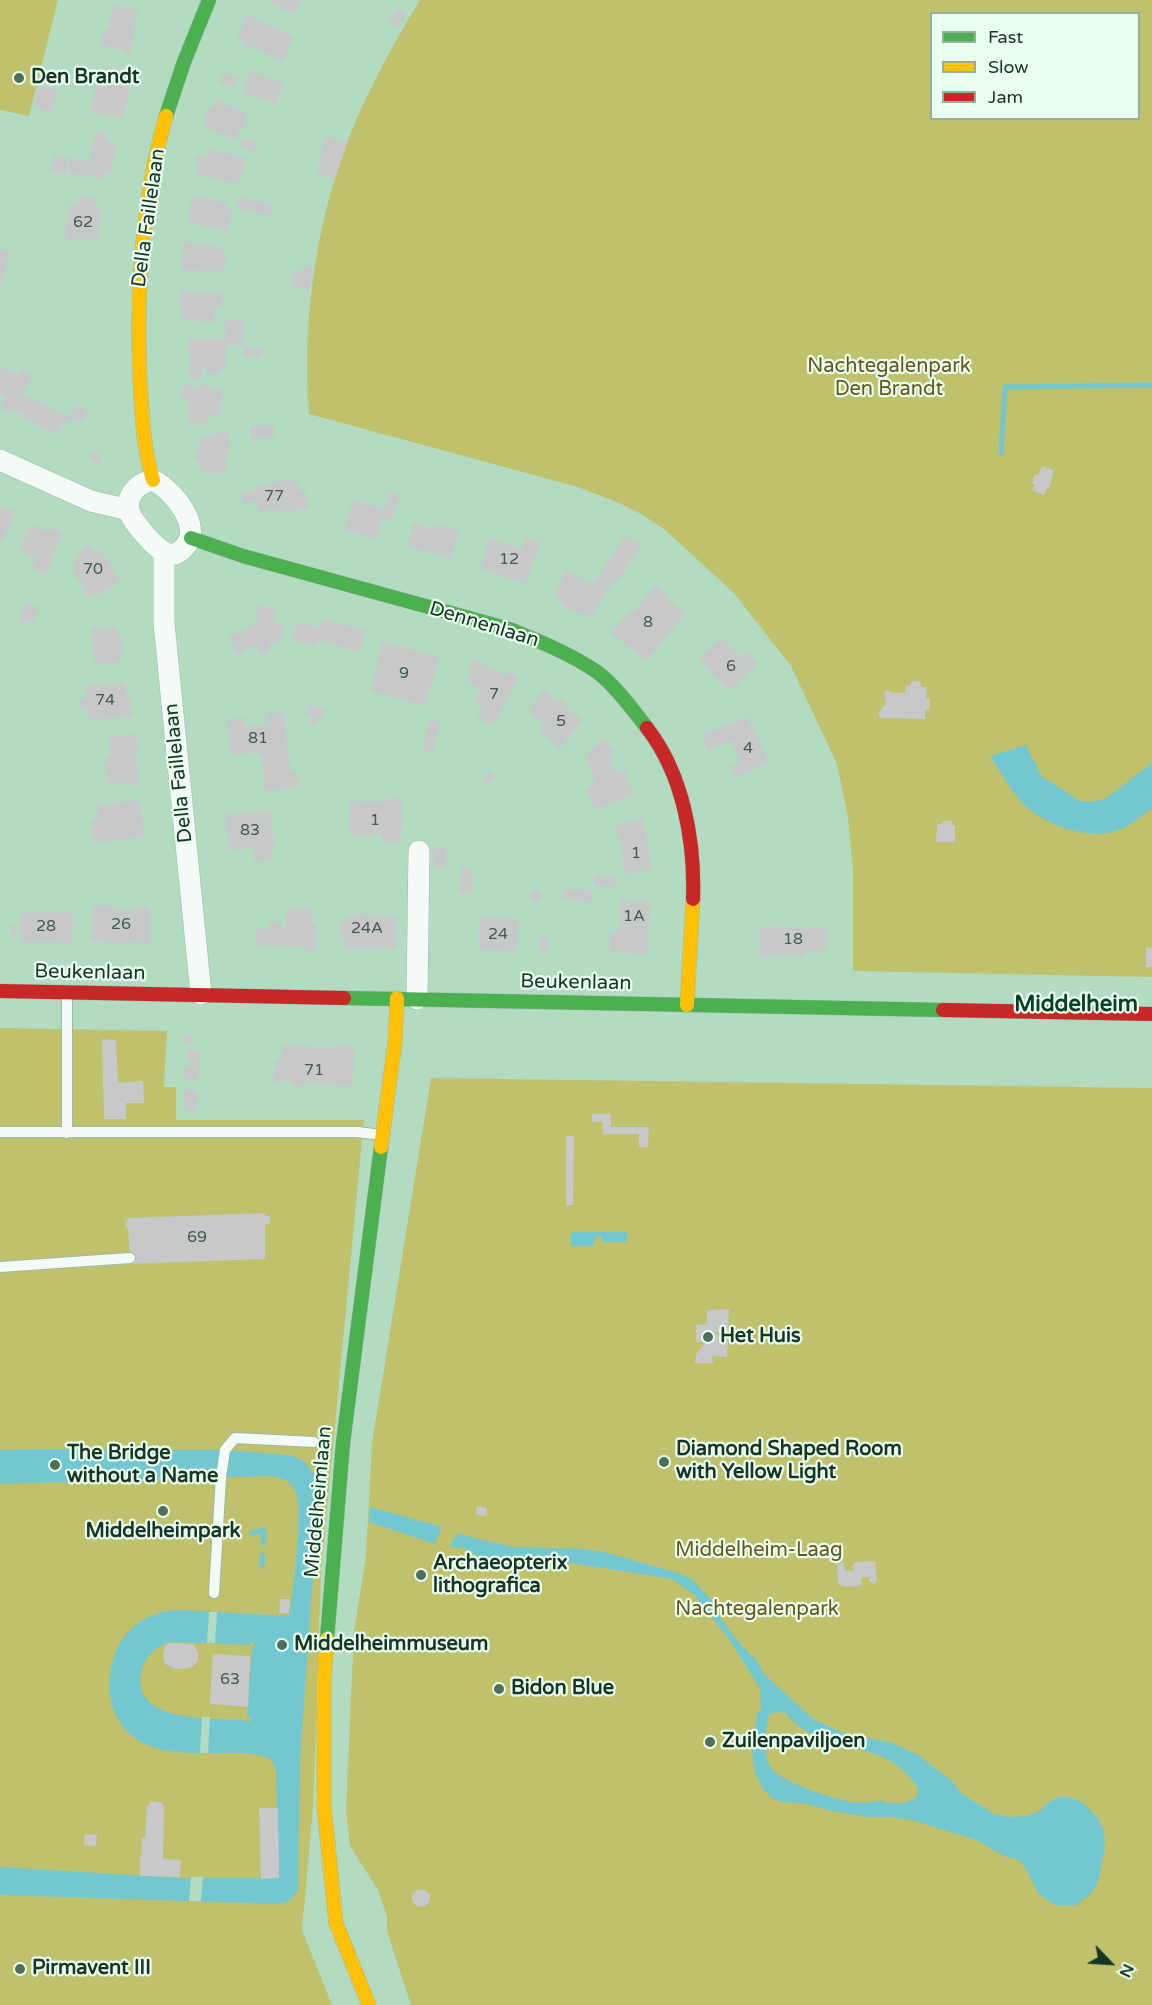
<!DOCTYPE html>
<style>
body{margin:0}
#map{position:relative;width:1152px;height:2005px;overflow:hidden;background:#b3dbc1;font-family:"Varela Round",sans-serif}
canvas{display:block}
.legend{position:absolute;left:930px;top:12px;width:210px;height:108px;box-sizing:border-box;background:#eafff0;border:2px solid #96ae9e;margin:0;padding:8px 10px;list-style:none;font-size:18px;color:#173523}
.legend li{display:flex;align-items:center;gap:12px;height:30px}
.legend b{width:30px;border:2px solid #96ae9e}
.north{position:absolute;left:1080px;top:1933px;width:60px;height:60px;-webkit-text-stroke:4px #eafff0;paint-order:stroke;rotate:115deg;font-size:16px;font-weight:700;line-height:24px;text-align:center;color:#173523}
.north::after{content:'';display:block;margin:auto;width:21px;height:27px;background:#173523;clip-path:polygon(50% 0,100% 100%,50% 72%,0 100%)}
</style>
<div id="map">
<canvas width="1152" height="2005"></canvas>
<ul class="legend">
<li><b style="height:8px;background:#4caf50"></b>Fast</li>
<li><b style="height:8px;background:#ffc107"></b>Slow</li>
<li><b style="height:8px;background:#c62828"></b>Jam</li>
</ul>
<div class="north">N</div>
</div>
<script>
const c = document.querySelector('canvas').getContext('2d');
c.lineJoin = 'round';
function paint(path, color) { c.fillStyle = color; c.fill(path, 'evenodd'); }
function trace(path, color, width, dash) { c.strokeStyle = color; c.lineWidth = width; c.lineCap = dash ? 'butt' : 'round'; c.setLineDash(dash || []); c.stroke(path); }
function label(font, color, halo, rows, align = 'center') {
  c.font = font + ' "Varela Round",sans-serif'; c.lineWidth = 4.5; c.setLineDash([]); c.textBaseline = 'middle'; c.strokeStyle = halo; c.fillStyle = color; for (const [text, x, y, turn = 0] of rows) {
    c.save(); c.translate(x, y); c.rotate((+turn || 0) * Math.PI / 180); c.textAlign = isNaN(turn) ? turn : align; if (halo) c.strokeText(text, 0, 0); c.fillText(text, 0, 0); c.restore();
  }
}
paint(new Path2D(`
 M0 0H58L29 116 0 110Z
 M420 0H1152V977L853 971V872L848 817 837 764 791 666 733 592 665 530 643 515 619 503 578 487 309 414C302 323 315 228 347 143 366 93 392 46 420 0ZM932 14H1138V118H932Z
 M0 1028 167 1031 164 1087H176V1120H364L321 1571 313 1809 302 1930 332 2005H0Z
 M431 1078 1152 1088V2005H411L387 1931V1916L378 1890 350 1846 346 1811 354 1631 366 1556 372 1443Z`), '#bfc16c');
paint(new Path2D(`
 M1026 745 1041 776 1080 801 1092 802 1105 799 1152 763V808C1139 818 1124 831 1108 833 1080 838 1036 821 1019 799 1008 786 1000 771 990 756Z
 M571 1232H627V1242H602V1237H595L594 1246H571Z
 M48 1449 225 1450 290 1455 301 1459 309 1467 316 1477 319 1490 300 1761 298 1890 290 1901 277 1904 0 1895V1867L181 1878H279L276 1770 272 1760C259 1753 247 1753 233 1753 197 1753 151 1758 125 1729 117 1719 112 1709 110 1696 108 1677 112 1652 125 1636 139 1618 157 1611 180 1610L289 1616C293 1596 304 1505 295 1490 290 1480 282 1478 272 1476L0 1484V1450ZM171 1642 249 1645 252 1642 255 1644 252 1648 247 1716 251 1718 249 1723 245 1720C213 1718 127 1724 142 1669 146 1655 158 1645 171 1642Z
 M370 1507 442 1527 435 1544 369 1522Z
 M458 1533 478 1539 513 1547 586 1549 608 1553 678 1573 690 1578 715 1603 721 1619 735 1638 757 1661 764 1674 813 1719 841 1732 892 1743 918 1755 952 1781 962 1794 994 1814 1011 1817 1027 1816 1040 1811 1047 1803 1059 1797H1069L1082 1802 1098 1818 1104 1832 1105 1849 1098 1881 1092 1892 1077 1905 1056 1906 1039 1894 1023 1864 1017 1859 1006 1857 976 1840 912 1820 890 1817H868L832 1811 807 1804 783 1802 773 1799 762 1788 755 1772 752 1752 757 1713 761 1711 760 1693 761 1690 730 1641 710 1615 705 1613 696 1596 672 1579 564 1562 488 1559 469 1552 465 1548 449 1547ZM781 1712 786 1713C822 1760 884 1733 918 1788L916 1798 905 1803H883L882 1800C874 1801 868 1803 860 1803 843 1803 780 1782 771 1768 762 1753 766 1729 769 1714Z`), '#73c7d0');
paint(new Path2D(`
 M209 1612H217L215 1643H207Z
 M202 1717H210L208 1753H200Z
 M191 1877H203L201 1901H189Z`), '#b3dbc1');
trace(new Path2D(`
 M1001 453 1005 387 1152 385
 M252 1533 263 1530
 M263 1543 264 1532
 M262 1566 263 1555`), '#73c7d0', 5);
paint(new Path2D(`
 M270 0H301L294 14 269 2Z
 M113 5 138 10 130 56 125 55 126 51 101 45 104 28 109 29Z
 M398 8 407 14 398 27 389 22Z
 M247 14 293 37 283 61 253 47 251 50 244 47 246 44 237 39Z
 M105 67 126 71 123 85 130 87 123 118 90 113 97 81 102 82Z
 M251 71 284 84 276 104 243 92Z
 M223 72 239 78 235 88 219 82Z
 M38 86 58 90 52 112 33 107Z
 M215 100 224 102 223 105 239 109 246 113 247 125 239 131 236 140 205 128 207 122 203 121 207 108 211 109Z
 M96 132 105 133 107 135 106 140 117 144 111 171 106 170 104 179 68 173 71 158 89 162Z
 M326 136 347 143 335 179 317 173 321 162H318Z
 M242 138 258 143 256 152 239 147Z
 M209 149 246 159 240 184 197 175 199 164 196 162V157L198 155 207 156Z
 M54 156 69 159 66 174 50 171Z
 M79 196 97 198 95 209 101 210 97 241 76 238V240H70L65 237 69 205 78 206Z
 M192 196 228 203 227 209 232 210 228 231 187 222Z
 M238 197 273 205 271 216 236 208Z
 M183 242 222 247 226 255 224 272 182 270Z
 M0 249 9 251 2 284 0 283Z
 M303 265 312 266 310 290 291 288 292 271H303Z
 M182 291 223 294 222 307H215L214 322 185 320V318H181L180 298Z
 M224 319 244 320 243 345H226V370H220L218 374H210V372H206V369L190 368V351H185V348H190V339H226Z
 M243 347 262 348V357H243Z
 M0 366 18 375 22 368 33 374 23 394 32 399 33 398 66 416 73 413V410L77 406 80 408 83 407 84 410 88 411 86 418 82 422 76 421 75 418 70 420 71 422H63L56 435 23 418 24 415 13 409 11 414 0 408 6 397 0 394Z
 M190 369H202V378H190Z
 M184 385H193L192 389H198V385H210V389H220L223 397 220 406 222 412 219 415H209V424L188 425V399H181V389H184Z
 M250 426H274V437L250 439Z
 M229 432 230 454 226 455 227 473H204V471H201L199 463 200 460 195 461V449L199 448V438L214 437V433Z
 M92 452 103 456 100 464 89 461Z
 M1042 466 1054 471 1049 489 1047 488 1044 495 1032 490 1035 484 1032 483 1035 474 1038 475Z
 M291 478 292 481 298 482 300 485 297 492 305 490 308 507 279 514V509L258 512 257 502 243 504 241 493 255 491 254 487Z
 M390 492 399 495 391 522 382 519 377 539 344 530 353 500 385 509Z
 M0 505 15 512 3 541 0 540Z
 M413 523 433 529 434 524 459 531 451 559 407 546Z
 M32 525 50 532 52 528 63 533 45 575 32 569 37 559 20 552 22 546H21L29 527Z
 M625 535 641 546 617 582 613 581 592 618 582 612 581 615 564 606 565 604 554 598 566 570 593 584Z
 M526 537 540 542 526 584 480 569 489 538 522 549Z
 M87 544 93 552 98 549 105 558 106 557 120 581 90 599 83 589 85 587 76 579 73 568 77 557Z
 M656 584 667 593 664 596 686 613 646 661 611 633 630 610 633 613Z
 M26 602 39 608 34 621 17 622Z
 M258 605 277 610 273 622 284 626 279 644 274 642 273 644H268L270 653 259 655 257 646 242 650 243 653 236 655 229 636 241 632 251 626 256 619Z
 M323 619 365 630 359 652 318 640 316 647 292 640 297 622 320 628Z
 M117 626 118 636H121L123 652H120L121 662 95 664 91 629Z
 M721 638 741 657 747 652 758 663 730 691 717 679 699 658Z
 M382 641 439 657 425 706 370 691Z
 M473 658 506 676 508 672 519 678 492 726 477 717 483 707 474 702 481 689 466 680 472 670 469 666Z
 M913 681H919L922 687H927L926 698 930 699 929 710H925V719L881 718 878 715 883 706 886 705 884 692 888 690 892 693H905L906 686H909Z
 M125 682 127 698H130L132 716 89 720 88 709 81 708 78 703 81 699 87 698 85 686Z
 M543 690 558 702 561 699 569 705 566 708 582 720 560 749 540 731 545 725 527 711Z
 M309 705 325 710 322 718 319 717 316 725 310 723 313 716 306 714Z
 M284 711 290 772 297 770 299 787 265 791 262 757 256 752 230 755 226 719 244 717 245 727 266 725 265 714Z
 M747 717 750 725 753 724 763 751 765 750 768 763 734 778 730 767 740 762 731 740 708 751 702 735Z
 M430 719 441 722 432 753 422 750Z
 M136 734 138 750H135L139 785 131 786V783L108 784 104 762H105V758L111 757 109 737Z
 M603 739 615 752 609 757 614 771 619 773 625 771 634 795 595 810 586 788 596 784 585 756Z
 M489 771 496 777 489 784 483 779Z
 M395 798 403 801 400 843 382 842V834L351 837 348 822 351 818 350 801 385 802V800Z
 M126 800 140 802 144 837 93 843 91 820 98 819 97 805 126 802Z
 M271 810 274 848H272L273 860 255 862 253 848 228 850 225 815Z
 M643 819 652 870 626 874 619 837 616 833V824Z
 M942 821H952V825H955V842H936L937 824H942Z
 M446 847 447 866 434 868 432 848Z
 M462 867H471V873H473L472 893H459Z
 M594 875 616 876V887L594 886Z
 M563 889 592 891V902L563 899Z
 M532 891 542 892 541 901 531 900Z
 M621 900 650 901 647 954 609 952 610 932H618Z
 M92 906H116V909L136 910V907H150V945L138 944V942L107 944V941H91Z
 M286 908 312 909V924H316V952L305 951V947L256 945V929H268V922L283 923V929H285Z
 M21 912 73 913 72 943 20 942Z
 M360 914 396 917V949L346 948V941L339 936V922H344L345 917H354Z
 M479 918 518 919 517 951 479 950Z
 M10 925H17L16 935H10Z
 M759 927 827 928V952H804L805 956H760Z
 M539 938H549L548 952 539 951Z
 M1146 947 1152 948V967H1146Z
 M184 1035H192L191 1044 184 1043Z
 M102 1039 116 1040 118 1083 143 1081 144 1103H126V1119H104Z
 M282 1045 331 1048 332 1046 355 1047 352 1086 304 1084 299 1088 295 1084H292L290 1080H282L281 1083 276 1082 274 1079 275 1064 278 1059 281 1060Z
 M188 1050H199V1065H188Z
 M185 1066 199 1067 198 1080H185Z
 M184 1090 198 1091 197 1111H184Z
 M592 1114H611V1127H649L648 1147H639V1134H603V1122H592Z
 M566 1136H574L573 1205H566Z
 M265 1213V1216H270V1224H265V1259L130 1264 128 1228H126V1221L128 1220V1218Z
 M729 1309 728 1332H713L728 1341 727 1357 712 1356 713 1363H695L696 1354 706 1342H696V1325L707 1324V1310Z
 M477 1506 487 1508 486 1516 476 1515Z
 M875 1561 877 1580 874 1584 869 1581 870 1577 861 1578V1586L844 1587 838 1584 837 1564 844 1563 845 1571 854 1570 852 1567 854 1562Z
 M280 1599H290L289 1613H279Z
 M170 1643 193 1644 198 1652V1661L192 1667 183 1669H175L167 1665 164 1662 163 1652 166 1645Z
 M213 1654 250 1656 248 1707 210 1704Z
 M150 1801 163 1803V1806H164L163 1859 181 1860 180 1877 140 1876V1857H142L141 1848H142L141 1838H145L147 1805 149 1806Z
 M259 1808H278L279 1878 261 1879Z
 M85 1834 97 1835 96 1846 84 1845Z
 M412 1898a9 9 0 1 1 18 0a9 9 0 1 1-18 0Z`), '#c7c8ca');
const lane = new Path2D(`
 M67 993V1133
 M0 1132H357L382 1135
 M0 1267 130 1258
 M214 1593 221 1477 225 1450 235 1438 314 1442`);
const street = new Path2D(`
 M0 460 91 501 129 510
 M153 480C176 492 211 536 175 554 173 554 168 554 166 553 156 549 131 521 129 510 126 495 139 482 153 480Z
 M164 552V623L201 994
 M417 999 419 851`);
const fast = new Path2D(`
 M166 116 184 62 209 0
 M191 538 243 556 509 629C539 641 571 654 597 672 614 684 634 711 647 728
 M344 998 943 1010
 M327 1639 343 1443 381 1147`);
const slow = new Path2D(`
 M153 480C143 447 142 414 140 380 136 291 141 203 166 116
 M687 1005 693 899
 M381 1147 395 1042 397 998
 M327 1639 324 1680V1806L336 1923 369 2005`);
const jam = new Path2D(`
 M647 728C683 774 695 841 693 899
 M0 991 344 998
 M943 1010 1152 1014`);
trace(lane, '#9bbaa7', 12);
trace(street, '#9bbaa7', 22);
trace(fast, '#9bbaa7', 15);
trace(slow, '#9bbaa7', 15);
trace(jam, '#9bbaa7', 15);
trace(lane, '#f4faf6', 10);
trace(street, '#f4faf6', 21);
trace(fast, '#4caf50', 14);
trace(slow, '#ffc107', 14);
trace(jam, '#c62828', 14);
for (const [x, y, r, color] of [
 [19,78,6,"#4e6f5a"],
 [708,1337,6,"#4e6f5a"],
 [664,1462,6,"#4e6f5a"],
 [55,1465,6,"#4e6f5a"],
 [163,1511,6,"#4e6f5a"],
 [421,1575,6,"#4e6f5a"],
 [282,1645,6,"#4e6f5a"],
 [499,1689,6,"#4e6f5a"],
 [710,1742,6,"#4e6f5a"],
 [20,1969,6,"#4e6f5a"]
]) { const dot = new Path2D(); dot.arc(x, y, r, 0, 2 * Math.PI); c.fillStyle = color; c.fill(dot); trace(dot, '#eafff0', 2); }
label('16px', '#435a4d', null, [
 ["62",83,223],
 ["77",274,497],
 ["12",509,560],
 ["70",93,570],
 ["8",648,623],
 ["6",731,667],
 ["9",404,674],
 ["7",494,695],
 ["74",105,701],
 ["5",561,722],
 ["81",258,739],
 ["4",748,749],
 ["1",375,821],
 ["83",250,831],
 ["1",636,854],
 ["1A",634,917],
 ["26",121,925],
 ["28",46,927],
 ["24A",367,929],
 ["24",498,935],
 ["18",793,940],
 ["71",314,1071],
 ["69",197,1238],
 ["63",230,1680]
]);
label('bold 20px', '#173523', '#eafff0', [
 ["Den Brandt",31,78],
 ["Het Huis",720,1337],
 ["Diamond Shaped Room",676,1450],
 ["with Yellow Light",676,1473],
 ["The Bridge",67,1454],
 ["without a Name",67,1477],
 ["Middelheimpark",163,1532,"center"],
 ["Archaeopterix",433,1564],
 ["lithografica",433,1587],
 ["Middelheimmuseum",294,1645],
 ["Bidon Blue",511,1689],
 ["Zuilenpaviljoen",722,1742],
 ["Pirmavent III",32,1969]
], 'left');
label('20px', '#173523', '#eafff0', [
 ["Della Faillelaan",149,218,-82],
 ["Dennenlaan",484,625,17],
 ["Della Faillelaan",179,773,-96],
 ["Beukenlaan",90,973,1],
 ["Beukenlaan",576,983,1],
 ["Middelheimlaan",319,1502,-85]
]);
label('20px', '#65571c', '#eafff0', [
 ["Nachtegalenpark",889,367],
 ["Den Brandt",889,390],
 ["Middelheim-Laag",759,1551],
 ["Nachtegalenpark",757,1610]
]);
label('bold 22px', '#044123', '#eafff0', [
 ["Middelheim",1076,1005]
]);
</script>
